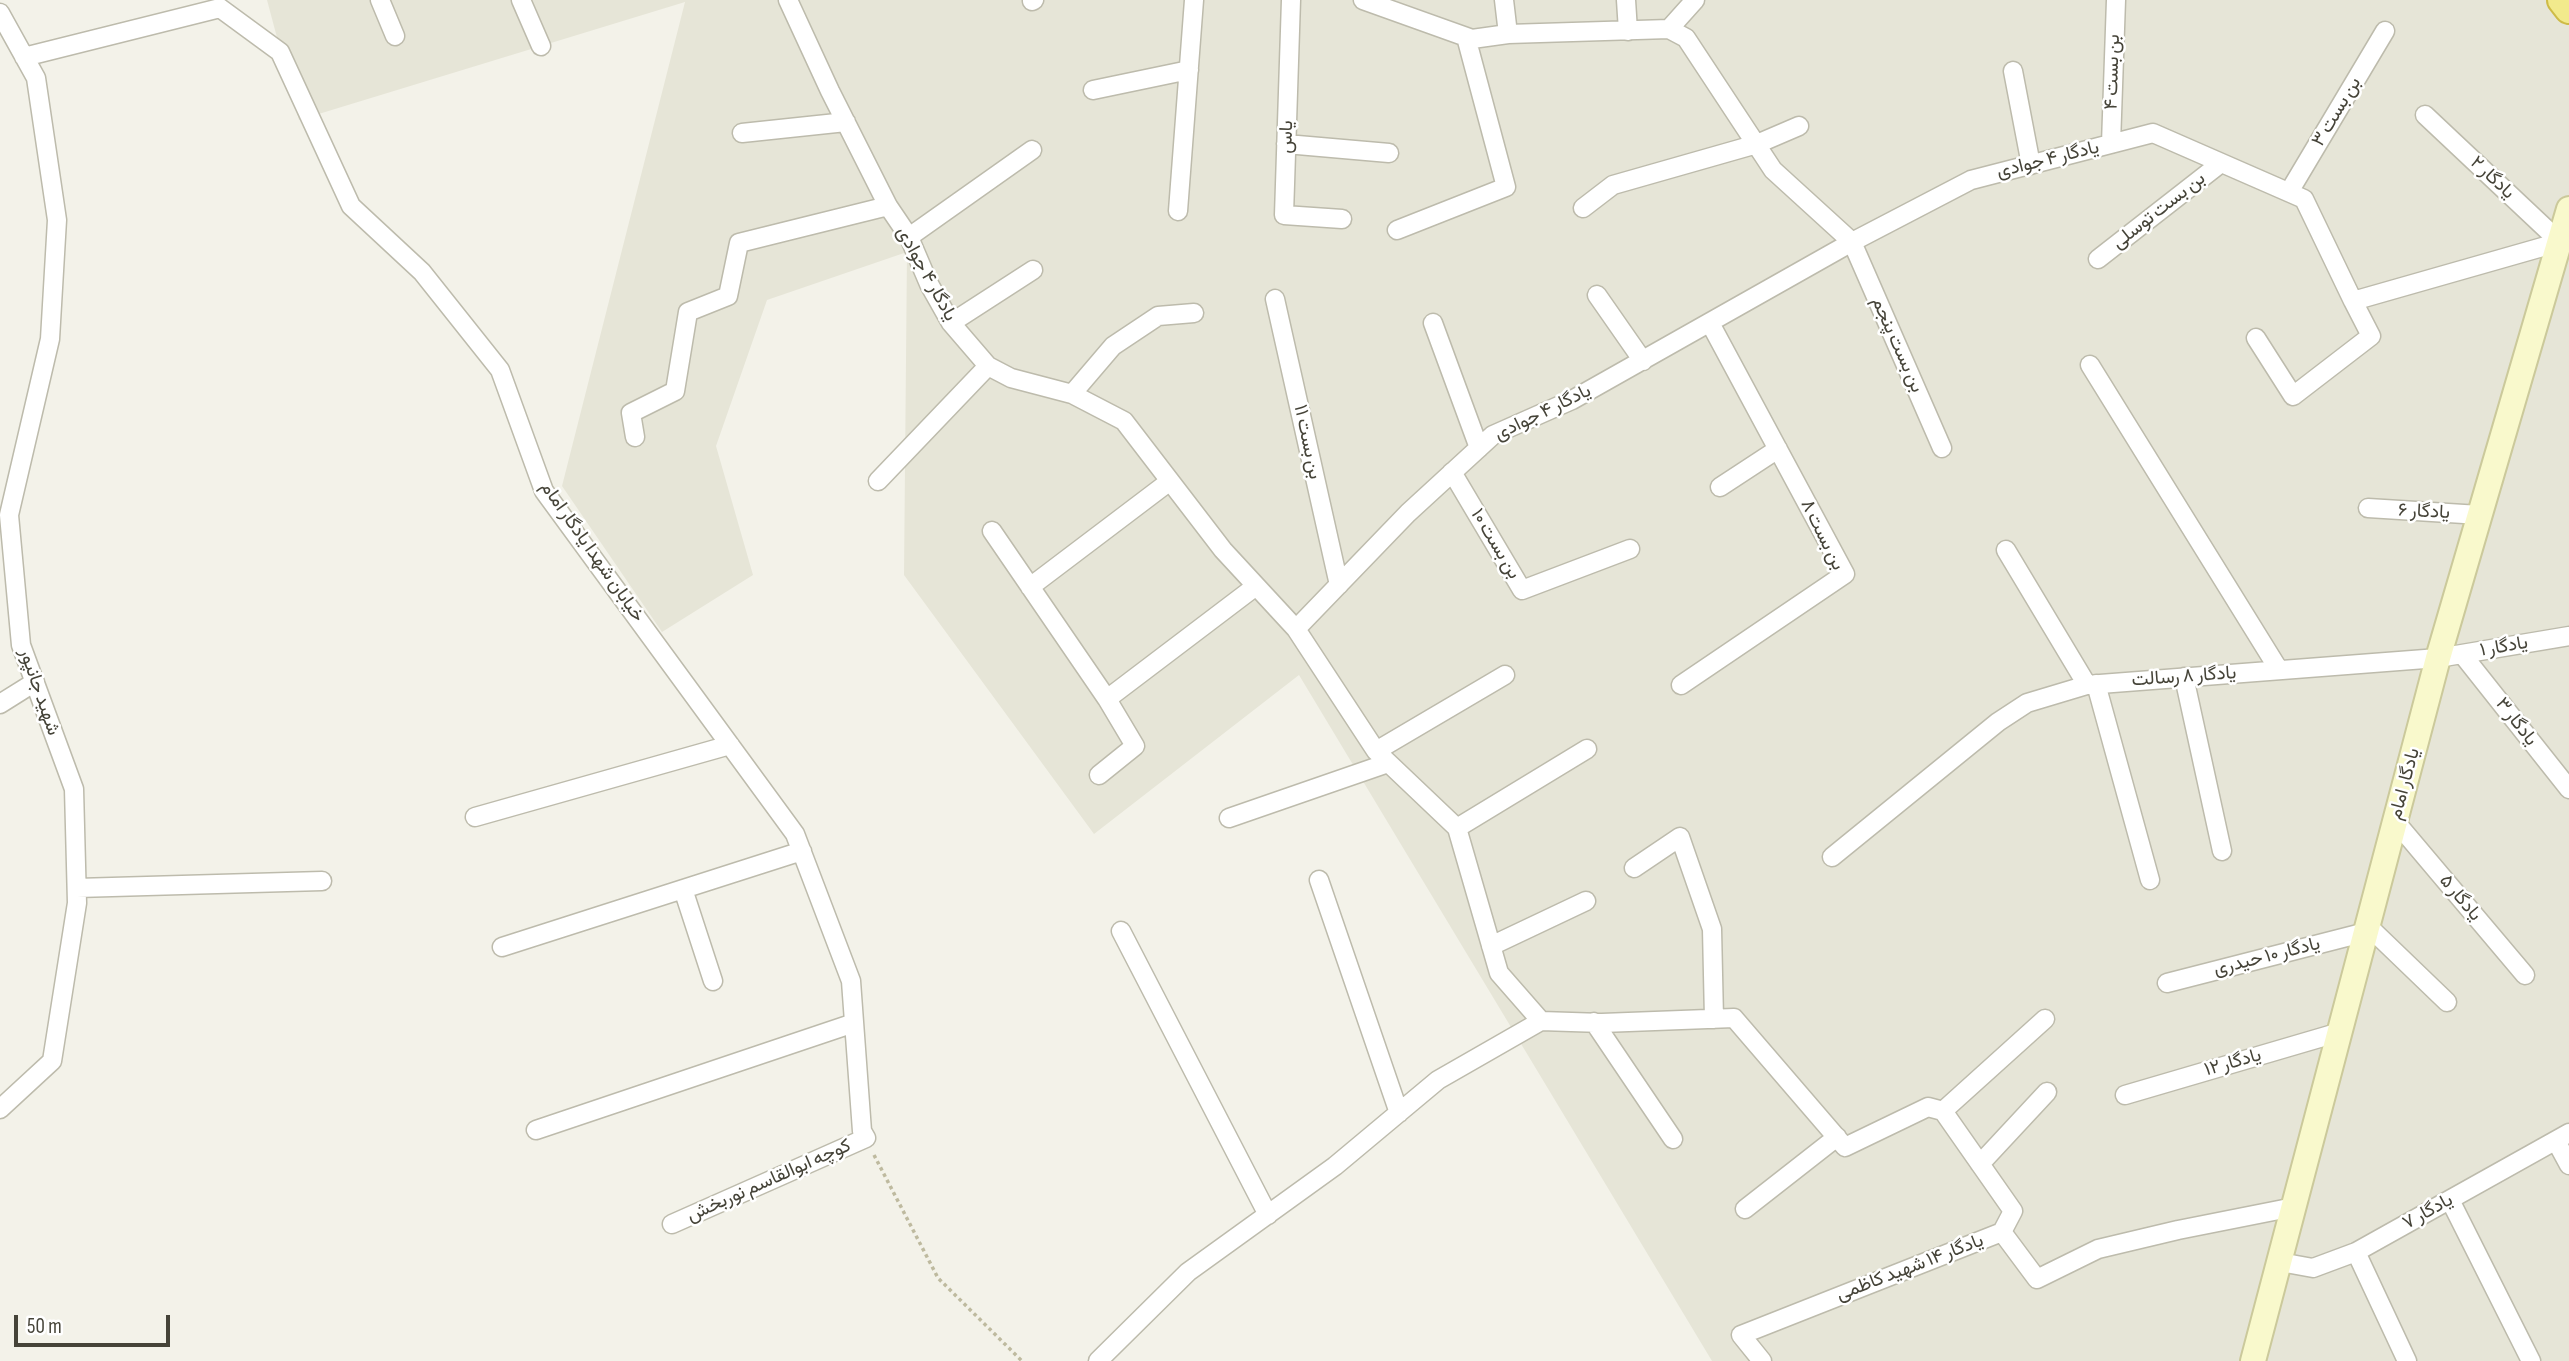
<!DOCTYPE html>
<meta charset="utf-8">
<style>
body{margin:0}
#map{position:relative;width:2569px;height:1361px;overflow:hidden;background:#f3f2e9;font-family:"Sofia Sans Condensed",sans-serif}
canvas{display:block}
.scale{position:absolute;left:14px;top:1315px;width:156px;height:32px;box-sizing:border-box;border:4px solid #454338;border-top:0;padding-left:9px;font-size:21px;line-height:24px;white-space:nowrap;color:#454338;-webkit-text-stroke:5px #fff;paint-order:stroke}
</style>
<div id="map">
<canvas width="2569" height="1361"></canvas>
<div class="scale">50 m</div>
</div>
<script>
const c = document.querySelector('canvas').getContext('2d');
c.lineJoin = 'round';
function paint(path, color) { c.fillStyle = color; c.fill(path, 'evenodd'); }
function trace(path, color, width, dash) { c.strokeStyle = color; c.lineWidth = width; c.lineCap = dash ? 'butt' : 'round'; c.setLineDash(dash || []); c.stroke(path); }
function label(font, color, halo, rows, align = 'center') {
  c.font = font + ' "Sofia Sans Condensed",Vazirmatn,sans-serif'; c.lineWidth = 5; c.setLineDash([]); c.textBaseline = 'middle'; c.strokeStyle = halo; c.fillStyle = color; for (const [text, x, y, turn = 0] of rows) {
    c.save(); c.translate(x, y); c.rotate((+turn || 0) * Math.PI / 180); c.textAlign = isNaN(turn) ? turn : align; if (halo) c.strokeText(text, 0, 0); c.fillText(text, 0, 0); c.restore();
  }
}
paint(new Path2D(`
 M267 0H2569V1361H1712L1299 675 1094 834 904 575 907 252 767 300 716 446 753 575 662 632 562 486 685 2 299 120Z`), '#e6e5d7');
const minor = new Path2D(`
 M380 0 395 36
 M521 0 541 46
 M788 0 830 91 888 206 909 237 929 284 951 323 988 366 1011 378 1072 394 1124 421 1223 550 1296 629 1408 513 1493 435 1572 400 1852 242 1971 180 2153 133 2304 199 2353 301 2560 242
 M1291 0 1284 215 1342 219
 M1363 0 1472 39 1508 34 1504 0
 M1626 0 1628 31
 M1032 1 1034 0
 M0 13 36 78 57 220 50 339 9 515 21 645 74 789 77 903 52 1061 0 1109
 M1669 29 1695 0
 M1508 34 1669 29 1686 38 1773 170 1852 242 1942 448
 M24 57 220 8 280 52 351 206 422 272 500 370 544 491 795 834 851 981 862 1131 866 1138
 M2013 71 2031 165
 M1093 90 1189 70
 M2425 115 2560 242
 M742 133 846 122
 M1286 144 1389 153
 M2111 144 2116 0
 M2289 192 2385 31
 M1583 208 1613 185 1757 144 1799 126
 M1178 211 1194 0
 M1397 230 1506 187 1466 37
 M909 237 1032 150
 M2098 259 2221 163
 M1597 295 1643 361
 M1275 299 1339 585
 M951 323 1033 270
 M1433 323 1479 448
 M2256 338 2293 396 2371 336 2353 301
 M2090 365 2279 670
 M1072 394 1113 346 1158 316 1194 313
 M635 437 631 413 675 391 688 312 728 296 739 243 888 206
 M1452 472 1522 590 1630 549
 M878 481 988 366
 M1720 487 1778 449
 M2368 508 2480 515
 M992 531 1107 699 1135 746 1099 775
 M2006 550 2087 685 2438 658 2569 636
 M1030 587 1170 481
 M1296 629 1376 751 1457 828 1499 973 1541 1021 1602 1023 1734 1018 1845 1147 1928 1107 1943 1111 2045 1019
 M2462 654 2569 789
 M2184 677 2222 851
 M2096 684 2150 880
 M1681 685 1845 574 1710 323
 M1107 699 1256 586
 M0 704 35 682
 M1376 751 1505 675
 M475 817 730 745
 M1229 818 1388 763
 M2395 821 2525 975
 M1457 828 1587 749
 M1832 857 1998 722 2027 703 2087 685
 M1634 868 1680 837 1712 929 1714 1019
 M1319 880 1399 1113
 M77 888 322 881
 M683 889 713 981
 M2368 926 2447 1002
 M1121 931 1268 1215
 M1491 946 1586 901
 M502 947 802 851
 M2167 983 2366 932
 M1594 1022 1673 1139
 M2125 1095 2340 1032
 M1943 1111 2013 1211 2002 1232
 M536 1130 854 1023
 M2556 1141 2569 1165
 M1980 1164 2047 1092
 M2450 1200 2531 1361
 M1745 1209 1837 1137
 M672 1224 866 1138
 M2356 1252 2407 1361
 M2280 1262 2313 1268 2356 1252 2569 1133
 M1098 1361 1188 1272 1335 1166 1438 1080 1541 1021
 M1762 1361 1741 1335 2002 1232 2037 1279 2098 1249 2178 1230 2294 1207`);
const secondary = new Path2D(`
 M2253 1361 2438 658 2569 209`);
const trunk = new Path2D(`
 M2562 0 2569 9`);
trace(minor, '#bdbbac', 21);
trace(secondary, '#cbc99b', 28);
trace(trunk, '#cebb47', 32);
trace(new Path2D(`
 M874 1155 938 1278 1022 1361`), '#beba9f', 3.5, [3.5, 3.5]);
trace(minor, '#fff', 18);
trace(secondary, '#f9f9cc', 24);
trace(trunk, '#f2ea8c', 28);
label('19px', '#454338', '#fff', [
 ["بن بست ۴",2113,72,-88],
 ["بن بست ۳",2337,112,-59],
 ["یاس",1287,137,-88],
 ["یادگار ۴ جوادی",2048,160,-14],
 ["یادگار ۲",2492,178,43],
 ["بن بست توسلی",2159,211,-38],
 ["یادگار ۴ جوادی",926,274,61],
 ["بن بست پنجم",1897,345,66],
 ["یادگار ۴ جوادی",1543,413,-26],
 ["بن بست ۱۱",1307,442,78],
 ["یادگار ۶",2424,512,3],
 ["بن بست ۸",1822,535,64],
 ["بن بست ۱۰",1495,544,59],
 ["خیابان شهدا یادگار امام",592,552,55],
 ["یادگار ۱",2504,647,-10],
 ["یادگار ۸ رسالت",2184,677,-4],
 ["شهید جانپور",39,692,71],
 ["یادگار ۳",2516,722,52],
 ["یادگار امام",2405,784,-75],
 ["یادگار ۵",2460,898,50],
 ["یادگار ۱۰ حیدری",2267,957,-14],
 ["یادگار ۱۲",2233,1063,-16],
 ["کوچه ابوالقاسم نوربخش",769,1181,-24],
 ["یادگار ۷",2428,1212,-29],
 ["یادگار ۱۴ شهید کاظمی",1910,1268,-21]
]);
</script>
